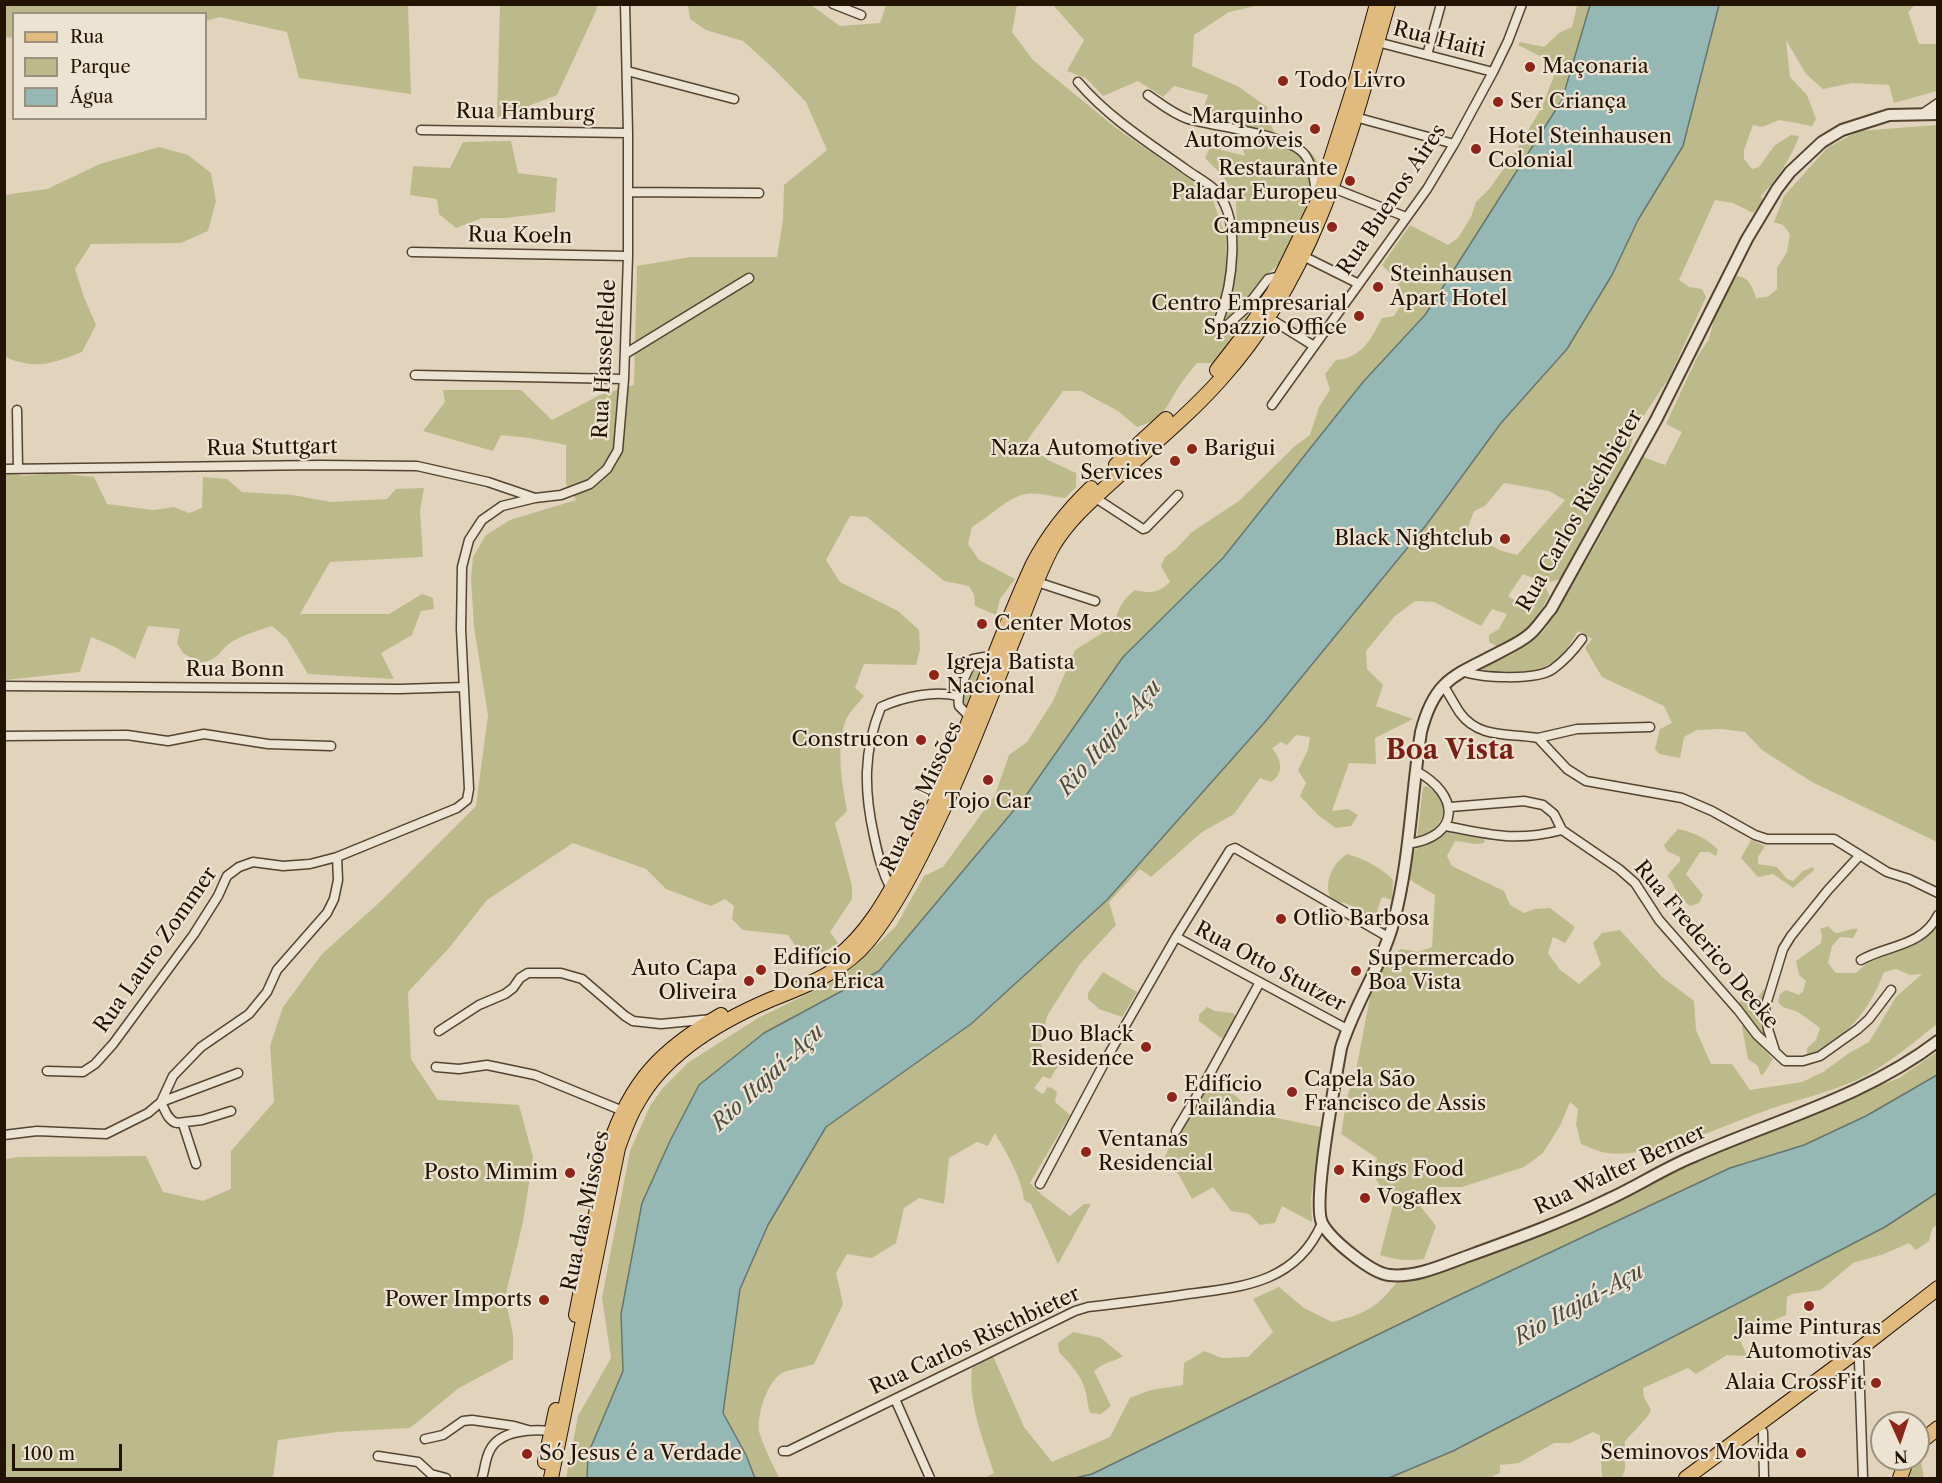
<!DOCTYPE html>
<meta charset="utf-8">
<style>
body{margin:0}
#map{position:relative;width:1942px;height:1483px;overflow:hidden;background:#e2d4bc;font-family:"Libre Caslon Text",serif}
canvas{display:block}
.frame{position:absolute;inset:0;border:6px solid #231302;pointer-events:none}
.legend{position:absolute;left:12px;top:12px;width:195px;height:108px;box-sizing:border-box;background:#ece3d3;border:2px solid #9c907f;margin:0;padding:8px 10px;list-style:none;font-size:18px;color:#231302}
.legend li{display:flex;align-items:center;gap:12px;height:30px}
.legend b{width:30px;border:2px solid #9c907f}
.north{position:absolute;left:1870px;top:1411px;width:60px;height:60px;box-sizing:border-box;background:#ece3d3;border:2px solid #9c907f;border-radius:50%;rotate:177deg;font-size:16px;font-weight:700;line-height:24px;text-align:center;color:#231302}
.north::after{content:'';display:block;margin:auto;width:21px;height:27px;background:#8f2418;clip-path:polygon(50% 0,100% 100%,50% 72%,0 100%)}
.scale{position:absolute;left:12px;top:1444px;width:110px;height:27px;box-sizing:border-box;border:3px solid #231302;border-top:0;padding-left:8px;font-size:18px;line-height:21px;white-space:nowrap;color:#231302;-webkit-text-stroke:4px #ece3d3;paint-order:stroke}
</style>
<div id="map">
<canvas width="1942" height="1483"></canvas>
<div class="frame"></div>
<ul class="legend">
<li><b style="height:8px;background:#e1ba7e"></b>Rua</li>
<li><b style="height:16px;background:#bcba8b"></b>Parque</li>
<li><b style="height:16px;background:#95b8b5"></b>Água</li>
</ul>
<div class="north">N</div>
<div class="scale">100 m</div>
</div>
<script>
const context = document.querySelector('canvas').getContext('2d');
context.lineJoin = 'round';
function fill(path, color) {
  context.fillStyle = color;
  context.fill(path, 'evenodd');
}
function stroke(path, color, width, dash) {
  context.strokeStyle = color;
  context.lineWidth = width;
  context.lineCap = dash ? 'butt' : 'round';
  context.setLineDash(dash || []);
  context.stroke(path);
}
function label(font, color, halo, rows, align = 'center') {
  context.font = font + ' "Libre Caslon Text",serif';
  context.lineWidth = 4.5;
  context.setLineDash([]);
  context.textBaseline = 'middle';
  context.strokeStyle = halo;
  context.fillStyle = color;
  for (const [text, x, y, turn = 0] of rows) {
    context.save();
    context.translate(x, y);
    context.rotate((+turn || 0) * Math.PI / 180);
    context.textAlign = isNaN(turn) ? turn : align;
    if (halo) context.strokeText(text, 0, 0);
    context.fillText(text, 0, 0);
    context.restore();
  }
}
fill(new Path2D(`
 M4,5H408L411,94L299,78L287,32L219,17L206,21V14H14L13,38L5,37Z
 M500,5H597L596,11L557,95L497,118Z
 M688,5H811L840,26L880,23L886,5H1017L1012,32L1033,60L1116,128L1211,194L1226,238V278L1219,304L1215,327L1218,330H1229L1249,314L1269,284L1274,281L1262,305L1215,363H1197C1192,369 1187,375 1182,382C1166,405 1167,418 1137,427L1118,411L1081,391H1063L1026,442L1048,460L1076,473V487L1065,498C1054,497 1038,492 1026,494C1008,497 989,517 972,527L968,544L979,560L1015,579L1000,599L996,615L975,606L974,595L969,586L944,581L867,517L850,516L826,560L840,582L898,611L919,630L920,649L916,665L864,664L855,688L864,696C858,704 848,713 845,722C836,751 842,782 847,811L835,823L852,886V899L830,932L838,943L807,963L788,935L743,930L732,919L734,906L725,899L711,906L666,889L646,869L573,843L487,900L449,948L408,992L411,1059L438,1100L519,1105L533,1157L523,1222L505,1298L513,1334V1359L459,1388L410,1428L337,1432L278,1440L273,1478H5V1159L19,1157L146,1156L163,1192L203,1201L231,1189V1151L274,1102L270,1046L283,1007L322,954L382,900L476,806L488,715L474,627L471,578L473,557L486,535L510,520L576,500L566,484V445L529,438L501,435L493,451L423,431L445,402L443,390H521L552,420L600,395L634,385L637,266L691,257H777L783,220L784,185L827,150L806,102L774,69L743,41L706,30L690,19Z
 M1053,5H1260L1229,12L1194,35L1192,66L1239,87L1267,107L1274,134C1293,142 1315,147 1320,169L1296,237L1284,260L1270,272L1232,318H1227L1225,316L1235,272L1237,233L1236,200L1223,176L1205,158L1210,147L1245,156L1235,122L1213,120L1204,107L1208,95L1174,86L1163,97L1138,81L1103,96L1086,78L1067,71L1084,40Z
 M1572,5H1590L1562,100L1425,315L1363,382L1223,558L1123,657L1025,797L879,971L764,1033L699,1085L670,1141L642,1203L621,1314L623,1371L588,1454L587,1478H566L578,1416L611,1358L602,1298L630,1151L650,1106L662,1089L689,1062L758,1018L828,984L856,965L896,926L924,876L943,867L995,795L1009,755L1027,742L1053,701L1075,650L1115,625C1117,610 1122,600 1135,590C1151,594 1158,593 1170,582L1161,566L1165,557L1176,549L1192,532L1239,501L1295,446L1310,435L1319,407L1330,390L1325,374L1336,360C1362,358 1371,339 1382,318L1394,316L1403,301L1396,279L1382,265L1410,225L1448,245L1458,238L1471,217L1476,202L1490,188L1514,154L1542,107L1558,65L1518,45L1520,42L1544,47L1559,33L1572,27L1577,6Z
 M1719,5H1915L1908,12L1919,44H1937V91L1894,103L1889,85L1852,83L1823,89L1806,74L1786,40L1790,77L1807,95L1816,119L1812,126L1779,120L1762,127L1753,125L1744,150V159L1752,169L1759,167L1775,145L1791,135L1799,136C1792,157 1777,179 1761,196L1763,201L1753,213L1733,203L1715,200L1679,280L1689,287L1702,289L1706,297L1669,378L1636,427L1627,458L1611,491L1593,518L1561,579L1546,583L1523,574L1508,596L1527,609L1538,588L1546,587L1549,596C1537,618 1524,640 1498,647L1489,642V635L1499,629L1507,614L1492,609L1481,626L1434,602L1415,601L1394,617L1366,651L1367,669L1383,685L1376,706L1413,719L1375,738L1376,764L1349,763L1332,811L1348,809L1358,815L1351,826L1336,828L1318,815L1300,796L1306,783L1298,770L1308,750L1310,737L1296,735L1287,745L1281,742L1272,748C1281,759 1285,773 1271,782L1260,778L1234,814L1202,832L1151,877L1140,869L1109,902L1116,925L1080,964L1047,1016L1041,1045L1049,1057L1060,1063L1050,1079L1043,1076L1034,1088L1042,1094L1045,1092L1047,1087L1052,1088L1057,1092L1055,1102L1070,1115L1030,1183L1042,1195L1070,1216L1084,1204H1091L1058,1264L1031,1204L1024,1200C1021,1176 1007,1154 995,1133L988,1146L977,1142L949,1158L944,1204L919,1198L904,1208L896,1243L872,1258L847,1254L836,1273L843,1304L814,1364C806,1367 787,1370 782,1373C767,1382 757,1414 759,1431C761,1440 775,1471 780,1478H755L746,1455L723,1414L740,1289L768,1225L826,1126L971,1024L1107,900L1264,723L1427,524L1501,423L1567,349L1612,275L1638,220L1683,146ZM1504,483L1549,491L1565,500L1517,555L1499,550L1467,530L1474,511L1485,506Z
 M1937,125V842L1812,782L1762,750L1745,732L1722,729L1697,730L1684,737L1680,758L1659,754L1655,749L1660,729L1672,723L1664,706L1602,677L1585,648L1592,639L1578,631C1572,640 1567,650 1559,658C1540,676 1502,672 1478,671C1503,658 1528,650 1547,627L1596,544L1643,457L1665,465L1682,432L1666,424L1697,357L1709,339L1715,315L1736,276C1748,275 1753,288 1756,298L1767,297L1777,289V268L1787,252L1790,234L1783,225L1774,222L1784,196L1827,148L1859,131Z
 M511,141L518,173L557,178L555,212L506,218H482L456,228L439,214L437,199L410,195L413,166L450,168L463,142Z
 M159,147L188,155L211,173L216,201L208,231L181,243L91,244L75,269L84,297L96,325L82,352C51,364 36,370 5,357V195L47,189L100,164Z
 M4,471L23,476L55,473L94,477L107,504L153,510L174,507L189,513L202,508L203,477L227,479L242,492L293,495L331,502L387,499L396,489L424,488L420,511L423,557L330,562L300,614H389L422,594L433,598L434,609L421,611L412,635L381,653L394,679L308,674L287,639L272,626C260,630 246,634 235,640C219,648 222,660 199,663L183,653L177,643L180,629L148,626L135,659L115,647L91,637L80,672L5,680Z
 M981,663L986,665L968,707L963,701L962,695L976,664Z
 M1427,786C1455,804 1445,825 1420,838L1417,837L1423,787Z
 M1678,829C1693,832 1708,839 1718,850L1716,856L1709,852H1700L1686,874L1703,895L1699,903L1690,906L1678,895L1671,880L1667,876L1680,861V857L1667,851L1664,845Z
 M1445,832C1459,832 1471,836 1484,839L1485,842C1477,847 1465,841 1455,841L1447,856L1452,866L1504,891L1510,905L1524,913L1535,909L1550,908L1575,927L1565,943L1553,937L1548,953L1560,970L1579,984L1601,965L1593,943L1602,933L1620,930L1662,977L1694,1001L1696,1030L1711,1064H1732L1750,1090L1802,1082L1823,1072L1849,1053L1869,1042L1896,997L1922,974L1910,975L1896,969L1884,972C1873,1001 1858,1024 1832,1042C1823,1048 1817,1054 1807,1054V1048L1816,1040L1820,1028L1798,1012L1783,1007L1778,1002L1780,994L1786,990L1799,995L1803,991L1806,981L1799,975L1796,961L1821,943L1822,935L1820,929L1828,926L1835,933C1844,933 1849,928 1858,929L1853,938L1840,937L1832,946L1828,963L1836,973H1856L1876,955L1901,949L1931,933L1937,925V1024C1914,1042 1890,1063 1863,1077C1835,1091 1803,1098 1773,1108C1725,1124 1658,1159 1607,1153C1599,1152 1589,1147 1581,1144L1576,1124L1578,1109L1570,1102L1560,1126L1543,1153L1524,1167L1462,1187H1429L1417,1202L1436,1226L1424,1259C1408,1261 1395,1260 1380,1255L1393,1205L1373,1175L1377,1158L1341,1134L1347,1098L1357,1065L1370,997L1388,958L1401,949L1418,952L1432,947L1435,895L1410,880L1409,871L1413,851Z
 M1751,840L1765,846L1758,857V864L1777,867L1787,879L1793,881L1803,871L1813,867L1814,870L1793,888L1773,874L1758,877L1741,858Z
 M1347,854C1364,859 1381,867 1393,880L1392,900L1382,897L1377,910L1386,920L1384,927L1362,915L1354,907L1345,903L1338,902L1330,897C1324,881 1333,863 1347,854Z
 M1103,972L1137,992L1122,1017L1099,1009L1088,999V993Z
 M1766,989C1759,1007 1759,1020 1769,1037L1768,1039C1756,1031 1744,1016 1739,1002L1745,997L1756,1000L1763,990Z
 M1207,1007L1215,1011L1233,1013L1237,1019L1226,1037L1221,1038L1199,1021V1015Z
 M1744,1023C1755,1035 1762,1049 1773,1059L1763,1075L1760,1074L1758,1066L1748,1059L1742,1027Z
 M1937,1052V1075L1866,1116L1805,1145L1730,1168L1453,1298L1091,1474L1075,1478H984L994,1473C983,1439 968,1404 972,1368L993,1356L1024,1427L1052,1462L1110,1437L1130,1398L1151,1390L1183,1385L1184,1363L1204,1351L1222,1358L1248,1357L1273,1332L1253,1299L1279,1287L1304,1308L1332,1322C1351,1317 1368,1313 1383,1298C1390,1292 1394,1283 1403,1278C1407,1276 1433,1274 1440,1272L1611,1204L1694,1160L1899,1078Z
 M1216,1088L1235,1095L1252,1113L1321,1127L1311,1198L1312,1222L1282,1206L1275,1223L1260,1225L1249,1214L1231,1211L1213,1187L1192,1199L1179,1175L1163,1162L1170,1145L1204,1091Z
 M1937,1193V1224L1932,1229L1929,1241L1916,1250L1909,1243L1884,1254L1853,1263L1821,1290L1792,1294L1787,1297L1786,1315L1738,1335L1747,1356L1727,1355L1696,1374L1688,1368L1643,1388L1644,1397L1651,1410L1648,1416L1625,1441V1469L1622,1478H1602L1600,1435L1593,1432L1570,1443H1554L1519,1463L1500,1465V1473L1489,1478H1389L1453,1451L1885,1227Z
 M1073,1332L1101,1338L1123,1356C1111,1363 1106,1361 1094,1371L1111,1406L1101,1414L1090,1413C1087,1404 1087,1392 1083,1384C1078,1371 1068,1362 1059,1352L1058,1343Z
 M1918,1458L1921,1461L1924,1478H1906L1914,1460Z`), '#bcba8b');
const water = new Path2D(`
 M1590,5H1719L1683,146L1638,220L1612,275L1567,349L1501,423L1427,524L1264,723L1107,900L971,1024L826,1127L768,1225L740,1289L723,1413L746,1455L755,1478H587L588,1454L623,1371L621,1314L642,1203L670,1141L699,1085L764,1033L879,971L1025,797L1123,657L1223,558L1363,382L1425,315L1562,100Z
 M1937,1075V1193L1885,1227L1453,1451L1389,1478H1075L1092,1474L1453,1298L1730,1168L1804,1145L1866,1116Z`);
fill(water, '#95b8b5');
stroke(water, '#67766d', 1.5);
const minor = new Path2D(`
 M833,4L861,15
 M1377,42L1493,72
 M1427,55L1441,4
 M627,71L734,99
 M1078,82C1108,117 1146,141 1184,168C1193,175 1205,181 1214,189C1243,217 1232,286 1219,320L1220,325L1225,327L1245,309L1268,279L1282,276
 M1148,95C1161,104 1173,114 1188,119C1215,127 1290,134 1305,155C1313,166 1315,182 1316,195
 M1922,114L1938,103
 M1355,117L1454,144
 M421,130L628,133
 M1333,188L1406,217
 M628,192L759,193
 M412,252L628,256
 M1303,256L1357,283
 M1269,318L1314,346
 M625,354L749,278
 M415,375L624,379
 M1272,405L1427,189L1454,144L1493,72L1508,41L1522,4
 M17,410L18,469
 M4,469L320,465L417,466L488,482L535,498
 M1094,497L1143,529L1146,528L1178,495
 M1037,582L1095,601
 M1462,671C1481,678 1536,681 1553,669C1564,661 1574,650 1582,639
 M1443,685C1449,694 1454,704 1460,713C1479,739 1509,733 1538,738L1567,769L1586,781L1682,798L1712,811L1755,835L1767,839H1834L1887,872L1909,879L1938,893
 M4,686L400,689L464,687
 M973,720L959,706C956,691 967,673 973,659L984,657L995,660
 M4,736L127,735L168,741L204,734L268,744L331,746
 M1538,738L1577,729L1650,727
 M1450,807L1524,801L1543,805L1554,814L1562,830L1619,869L1635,883L1659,920L1738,1010L1757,1035L1785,1061H1803L1820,1056L1858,1029L1869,1019L1891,990
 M1446,826C1491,835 1516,842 1562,830
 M1407,844C1462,837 1460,794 1416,771
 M891,889C882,872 878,855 874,836C864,791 863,751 881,707C903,697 934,690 958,696
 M1176,937L1347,1029
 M1861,960C1887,945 1922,947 1938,915
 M439,1031L479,1005L505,994L513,988L520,978L528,973H561L582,979L625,1016L633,1021L661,1024L712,1019
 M1775,1051L1768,1029L1765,1008L1783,949L1791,936L1828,890L1860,855
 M436,1067L459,1069L487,1065L535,1075L623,1111
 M47,1071L83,1072L95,1064L113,1044L194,934L218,896L227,876L239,867L253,862L283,866L310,864L337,857L457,808L467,800L469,789L461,629L462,567L469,540L482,520L502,506L535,498L561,495L590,484L607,469L618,450L624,379L628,256V133L625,4
 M161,1102C165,1110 168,1121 177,1123L202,1120L231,1111
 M161,1102L238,1073
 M183,1124L196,1164
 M1176,1131L1208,1077L1260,982
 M4,1135L37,1131L106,1134L148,1113L161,1102L173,1076L201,1047L249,1014L267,992L277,970L327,913L334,899L338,880L337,857
 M1040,1184L1109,1054L1176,937L1230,850L1235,848L1388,937
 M1859,1361L1863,1478
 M895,1399L930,1478
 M1763,1432L1764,1478
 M425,1439L443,1435L463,1421L472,1420L514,1426L528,1430
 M783,1451H788L1075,1311L1088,1307C1122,1303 1155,1299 1188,1294C1244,1287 1297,1282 1322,1223
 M378,1456L418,1462L431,1474L446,1478
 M482,1478C485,1469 485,1459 490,1450C500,1430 532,1429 551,1431`);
const tertiary = new Path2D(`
 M1938,114L1889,115L1842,130L1822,142L1790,172L1777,189L1747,239L1656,420L1551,609C1544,617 1538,627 1530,634C1522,641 1512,646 1502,651C1457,675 1435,677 1421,732C1411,796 1410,862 1393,924C1381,967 1354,1005 1341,1048C1336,1077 1312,1201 1322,1223C1330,1239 1371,1273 1389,1275C1416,1278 1443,1265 1468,1256C1515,1239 1562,1222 1607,1200C1636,1187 1663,1169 1692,1157C1775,1120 1865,1097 1938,1041`);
const primary = new Path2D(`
 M1217,370L1248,330L1273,293L1317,203L1355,84L1377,4
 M1116,465L1166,419
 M837,957C866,935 885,901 902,870C956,772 986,665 1033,564C1048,535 1067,511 1091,488
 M576,1315L609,1147C631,1081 661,1050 721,1015
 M1918,1444L1938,1428
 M545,1462L556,1410
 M551,1478L618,1148C624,1132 629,1116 638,1102C665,1053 722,1020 772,999C808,985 844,971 869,940C890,914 906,885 921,855C957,785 985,711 1014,638C1027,608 1037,575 1053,546C1069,519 1094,498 1116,478C1151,446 1189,415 1220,380C1317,273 1349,139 1388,4
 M1686,1478L1853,1354L1938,1288
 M1900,1478L1907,1459`);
stroke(minor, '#534330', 11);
stroke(tertiary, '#534330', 14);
stroke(primary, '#231302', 16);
stroke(minor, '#ece3d3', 8);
stroke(tertiary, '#ece3d3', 10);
stroke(primary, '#e1ba7e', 14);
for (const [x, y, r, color] of [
 [1530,67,6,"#8f2418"],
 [1283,81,6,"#8f2418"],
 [1498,102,6,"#8f2418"],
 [1315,129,6,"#8f2418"],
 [1476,149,6,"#8f2418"],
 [1350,181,6,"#8f2418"],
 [1332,227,6,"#8f2418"],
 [1378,287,6,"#8f2418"],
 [1359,316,6,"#8f2418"],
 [1192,449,6,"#8f2418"],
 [1175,461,6,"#8f2418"],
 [1505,539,6,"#8f2418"],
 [982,624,6,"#8f2418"],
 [934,675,6,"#8f2418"],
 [921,740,6,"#8f2418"],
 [988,780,6,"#8f2418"],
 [1281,919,6,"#8f2418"],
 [761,970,6,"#8f2418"],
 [1356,971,6,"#8f2418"],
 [749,981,6,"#8f2418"],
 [1146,1047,6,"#8f2418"],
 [1292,1092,6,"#8f2418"],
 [1172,1097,6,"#8f2418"],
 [1086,1152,6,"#8f2418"],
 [1339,1170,6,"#8f2418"],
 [570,1173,6,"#8f2418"],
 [1365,1198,6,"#8f2418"],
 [544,1300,6,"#8f2418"],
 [1809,1306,6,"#8f2418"],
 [1876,1383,6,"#8f2418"],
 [1801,1453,6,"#8f2418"],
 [527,1454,6,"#8f2418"]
]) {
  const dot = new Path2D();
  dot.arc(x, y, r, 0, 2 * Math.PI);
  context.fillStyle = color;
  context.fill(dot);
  stroke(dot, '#ece3d3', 2);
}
label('21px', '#231302', '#ece3d3', [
 ["Rua Haiti",1439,40,14],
 ["Rua Hamburg",525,113,1],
 ["Rua Buenos Aires",1392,200,-56],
 ["Rua Koeln",520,236,1],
 ["Rua Hasselfelde",605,359,-87],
 ["Rua Stuttgart",272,448,-1],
 ["Rua Carlos Rischbieter",1580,511,-60],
 ["Rua Bonn",235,670],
 ["Rua das Missões",922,797,-65],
 ["Rua Frederico Deeke",1706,945,50],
 ["Rua Lauro Zommer",156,950,-55],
 ["Rua Otto Stutzer",1270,967,28],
 ["Rua Walter Berner",1620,1170,-25],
 ["Rua das Missões",586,1211,-78],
 ["Rua Carlos Rischbieter",975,1341,-25]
]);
label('21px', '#231302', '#ece3d3', [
 ["Maçonaria",1542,67],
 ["Todo Livro",1295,81],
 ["Ser Criança",1510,102],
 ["Marquinho",1303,117,"right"],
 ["Automóveis",1303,141,"right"],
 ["Hotel Steinhausen",1488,137],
 ["Colonial",1488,161],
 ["Restaurante",1338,169,"right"],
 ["Paladar Europeu",1338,193,"right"],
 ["Campneus",1320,227,"right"],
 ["Steinhausen",1390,275],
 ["Apart Hotel",1390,299],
 ["Centro Empresarial",1347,304,"right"],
 ["Spazzio Office",1347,328,"right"],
 ["Naza Automotive",1163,449,"right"],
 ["Services",1163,473,"right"],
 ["Barigui",1204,449],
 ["Black Nightclub",1493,539,"right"],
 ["Center Motos",994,624],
 ["Igreja Batista",946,663],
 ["Nacional",946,687],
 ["Construcon",909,740,"right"],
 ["Tojo Car",988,802,"center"],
 ["Otlio Barbosa",1293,919],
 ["Edifício",773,958],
 ["Dona Erica",773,982],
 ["Supermercado",1368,959],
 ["Boa Vista",1368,983],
 ["Auto Capa",737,969,"right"],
 ["Oliveira",737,993,"right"],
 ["Duo Black",1134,1035,"right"],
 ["Residence",1134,1059,"right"],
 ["Capela São",1304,1080],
 ["Francisco de Assis",1304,1104],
 ["Edifício",1184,1085],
 ["Tailândia",1184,1109],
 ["Ventanas",1098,1140],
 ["Residencial",1098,1164],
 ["Kings Food",1351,1170],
 ["Posto Mimim",558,1173,"right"],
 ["Vogaflex",1377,1198],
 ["Power Imports",532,1300,"right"],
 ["Jaime Pinturas",1809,1328,"center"],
 ["Automotivas",1809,1352,"center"],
 ["Alaia CrossFit",1864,1383,"right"],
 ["Seminovos Movida",1789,1453,"right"],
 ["Só Jesus é a Verdade",539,1454]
], 'left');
label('italic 22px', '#4b4d41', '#ece3d3', [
 ["Rio Itajaí-Açu",1110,738,-49],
 ["Rio Itajaí-Açu",768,1078,-43],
 ["Rio Itajaí-Açu",1579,1305,-29]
]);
label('bold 27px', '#7a1f14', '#ece3d3', [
 ["Boa Vista",1450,751]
]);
</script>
